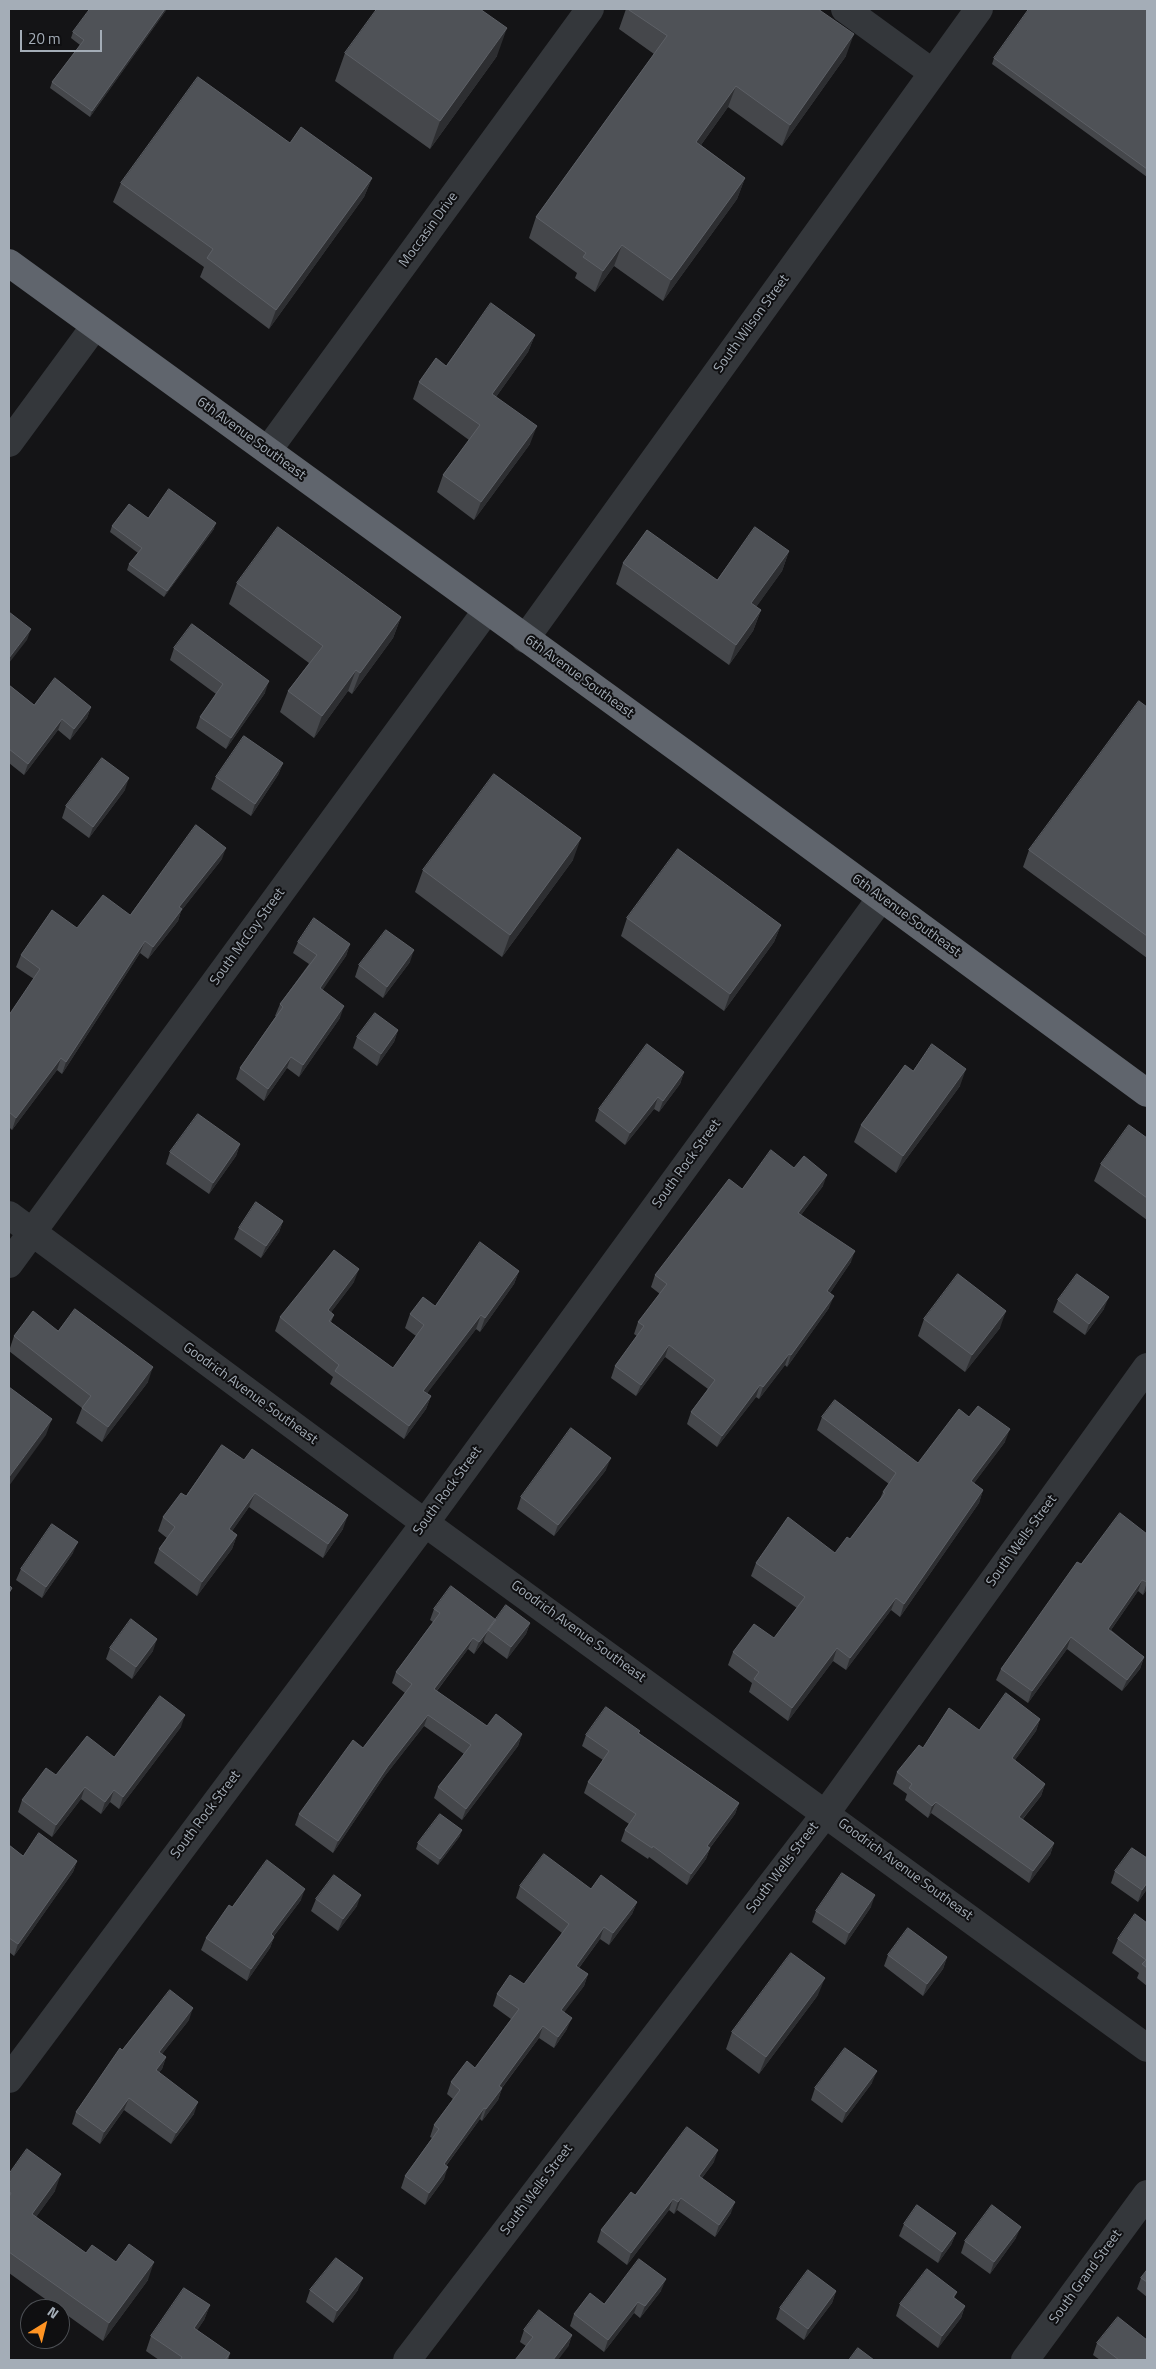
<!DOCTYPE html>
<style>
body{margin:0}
#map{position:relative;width:1156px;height:2369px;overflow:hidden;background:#141416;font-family:"Titillium Web",sans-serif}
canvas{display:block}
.frame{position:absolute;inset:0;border:10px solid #a4adb7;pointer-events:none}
.north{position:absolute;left:20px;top:2299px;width:50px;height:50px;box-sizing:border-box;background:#0f0f11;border:1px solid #4b4e53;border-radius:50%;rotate:36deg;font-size:14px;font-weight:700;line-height:20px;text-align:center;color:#a4adb7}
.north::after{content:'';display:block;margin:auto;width:18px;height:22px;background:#ff9423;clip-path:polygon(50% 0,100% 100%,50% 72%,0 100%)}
.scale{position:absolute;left:20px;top:30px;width:82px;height:22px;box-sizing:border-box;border:2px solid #a4adb7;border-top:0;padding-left:6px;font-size:15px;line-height:18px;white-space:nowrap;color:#a4adb7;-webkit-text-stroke:4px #0f0f11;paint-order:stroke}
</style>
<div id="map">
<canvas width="1156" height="2369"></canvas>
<div class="frame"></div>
<div class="north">N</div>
<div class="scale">20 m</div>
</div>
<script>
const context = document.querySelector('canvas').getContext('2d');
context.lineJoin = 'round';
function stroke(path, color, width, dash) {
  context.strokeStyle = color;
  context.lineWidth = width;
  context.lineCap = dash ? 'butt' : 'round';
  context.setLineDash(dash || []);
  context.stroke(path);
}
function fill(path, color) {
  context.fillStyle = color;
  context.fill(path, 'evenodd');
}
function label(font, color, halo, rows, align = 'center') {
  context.font = font + ' "Titillium Web",sans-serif';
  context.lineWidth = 4;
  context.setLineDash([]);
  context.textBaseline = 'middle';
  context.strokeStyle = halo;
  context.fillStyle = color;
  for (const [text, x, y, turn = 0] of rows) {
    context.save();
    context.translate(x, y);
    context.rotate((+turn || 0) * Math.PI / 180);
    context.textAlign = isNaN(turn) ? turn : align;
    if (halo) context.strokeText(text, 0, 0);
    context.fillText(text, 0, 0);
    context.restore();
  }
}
stroke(new Path2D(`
 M845,9L933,73
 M9,443L95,326
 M268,450L590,9
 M525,639L979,9
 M9,1215L425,1523L1147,2048
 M9,1264L487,610
 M9,2079L425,1523L881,898
 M407,2360L826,1813L1147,1367
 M1025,2360L1147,2194`), '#34373b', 28);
stroke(new Path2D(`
 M9,263L687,755L1147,1093`), '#60656d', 28);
fill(new Path2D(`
 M90,9H167L90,117L50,88L52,82L80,45L71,38L73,32Z
 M626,9H818L846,56L782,146L728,107L701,145L745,178L737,199L663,301L614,266L595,292L575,278L577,273L529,238L536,217L654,54L619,29Z
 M1147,9V177L992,64L994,58Z
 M345,53L497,56L430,149L335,81Z
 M290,143L372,178L364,197L269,329L200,277L204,267L113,202L121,183Z
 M535,335L528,352L496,397L530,444L474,520L437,492L443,475L469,440L413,399L419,382L446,366Z
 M148,518L214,529L164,597L127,570L129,564L138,553L110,532L112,526Z
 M789,551L782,571L756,607L761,610L753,631L729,665L616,584L623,563L717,580Z
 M237,583L401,617L393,638L352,694L348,691L314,738L280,712L288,691L309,663L229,604Z
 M174,648L265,693L226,749L196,728L200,717L216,694L170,660Z
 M9,685L34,705L91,707L87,718L70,740L58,730L24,775L9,763Z
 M1147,707V958L1023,867L1029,850Z
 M283,763L278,775L251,816L211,789L216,777Z
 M125,790L89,838L62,818L66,806Z
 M222,859L181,911L178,921L148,959L140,953L62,1074L57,1070L12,1130L9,1127V1015L34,979L16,967L21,955L77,928L130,915Z
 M573,860L502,957L415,892L423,870Z
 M627,918L781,925L774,942L724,1011L621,936Z
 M298,942L350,944L346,956L322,990L340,1018L299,1077L287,1068L264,1101L236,1079L240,1068L276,1016H275L280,1004L309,964L293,953Z
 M410,962L383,998L355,977L359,965Z
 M398,1030L394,1042L377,1066L353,1048L357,1037Z
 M913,1071L960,1086L896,1173L854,1142L861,1125Z
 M684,1072L680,1084L659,1112L654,1109L625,1145L595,1121L599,1109Z
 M1147,1138V1220L1094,1181L1101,1164Z
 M240,1144L236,1156L209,1194L166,1164L170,1152Z
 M794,1168L823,1186L801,1215L851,1262L830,1293L829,1308L787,1367L785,1365L759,1399L756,1397L717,1447L687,1424L691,1412L708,1389L665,1357L636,1396L611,1378L615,1366L637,1336L634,1334L638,1322L660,1294L651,1287L655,1275L742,1189Z
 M283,1221L279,1232L261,1258L234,1239L239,1228Z
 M519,1271L514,1284L480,1332L476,1329L427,1393L431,1396L426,1409L404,1439L330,1384L333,1377L275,1331L280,1317L354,1282L331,1312L334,1315L331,1322L393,1368L416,1336L405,1328L410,1314L435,1306Z
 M1058,1300L1104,1309L1085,1335L1053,1312Z
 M924,1319L1000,1328L965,1372L918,1336Z
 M58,1331L148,1382L102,1442L76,1423L82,1408L9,1351L14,1336Z
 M822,1417L918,1463L969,1417L1005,1442L974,1483L983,1490L979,1503L900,1617L891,1610L846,1670L833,1661L788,1721L749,1692L752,1683L728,1665L733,1652L774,1638L797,1608L751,1576L756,1563L835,1553L850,1539L880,1499L883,1492L889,1484L817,1430Z
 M222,1445L343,1529L323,1558L249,1507L232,1531L237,1535L232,1549L197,1596L154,1563L159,1549L167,1538L158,1531L163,1517L186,1496Z
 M606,1470L554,1536L517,1509L521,1497Z
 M1147,1534V1589L1143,1595L1138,1591L1111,1630L1144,1657L1140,1669L1122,1691L1067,1649L1028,1703L996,1680L1001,1669L1081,1564Z
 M73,1553L42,1598L16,1580L21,1569Z
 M434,1609L496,1620L530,1623L526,1634L507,1659L484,1642V1640L474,1654L468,1649L437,1691L487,1726L522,1734L518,1746L462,1820L434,1798L438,1787L464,1754L424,1726L384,1777L333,1853L295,1825L299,1814L363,1748L405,1693L392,1683L396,1672L433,1622L430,1620Z
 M110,1648L153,1651L132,1679L106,1659Z
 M1040,1719L1036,1731L1015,1760L1045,1784L1041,1796L1023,1819L1054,1843L1050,1855L1029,1883L931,1813L928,1818L905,1800L907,1794L893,1784L897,1772L923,1748L979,1730Z
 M181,1727L119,1809L110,1802L101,1814L81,1799L52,1837L18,1812L22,1800L56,1775L114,1757Z
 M640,1731L639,1733L739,1803L735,1814L710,1848L706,1859L687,1885L649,1857L648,1859L621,1841L625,1830L629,1824L584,1793L588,1782L603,1760L582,1746L586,1735Z
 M460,1836L438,1865L416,1849L418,1843Z
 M9,1845L23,1856L77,1861L73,1872L14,1956L9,1952Z
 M1147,1858V1889L1138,1902L1111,1883L1115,1871Z
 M520,1886L591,1889L637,1902L632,1914L609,1945L600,1939L579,1968L588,1974L584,1986L564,2012L567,2029L554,2048L539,2038L502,2088L498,2100L482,2121L480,2119L446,2166L444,2179L425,2205L401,2188L405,2176L432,2138L430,2137L434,2125L453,2099L447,2094L451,2082L475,2068L511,2019L493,2006L497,1994L524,1984L562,1933L516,1898Z
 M316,1899L357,1906L338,1931L311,1911Z
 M301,1900L274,1936V1937L270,1948L247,1981L201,1950L206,1938L232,1907Z
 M871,1907L845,1945L812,1922L816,1911Z
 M1147,1923V1986L1137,1978L1139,1973L1112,1953L1118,1939Z
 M888,1955L947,1957L943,1969L923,1996L884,1966Z
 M818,1995L759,2074L726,2049L732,2032Z
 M189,2020L162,2054L166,2057L162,2069L159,2072L194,2114L171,2144L124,2110L100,2144L72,2124L76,2112L122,2050Z
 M872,2083L842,2123L811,2100L815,2088Z
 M714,2162L702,2178L731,2213L715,2237L677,2210L674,2214L669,2210L627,2265L597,2242L601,2230L635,2195Z
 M9,2174L55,2191L36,2217L86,2253L148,2280L103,2341L60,2310V2309H59L9,2273Z
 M904,2224L956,2233L951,2245L938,2263L899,2236Z
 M1016,2238L990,2274L961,2253L965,2241Z
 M1147,2270V2297L1137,2289L1141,2278Z
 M310,2290H358L333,2323L306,2302Z
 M661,2291L640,2318L634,2313L604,2352L570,2326L574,2314L604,2304Z
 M836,2291L832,2303L804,2340L776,2319L780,2308Z
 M957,2292L954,2298L965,2306L961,2318L938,2348L896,2316L900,2304Z
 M210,2305L204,2320L197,2330L230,2353L228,2360H159L146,2351L151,2336Z
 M524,2330L572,2335L568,2347L526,2346L520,2342Z
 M1097,2343L1147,2360H1100L1093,2355Z`), '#45474b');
fill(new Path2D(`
 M165,9H167L90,117L92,111Z
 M507,28L497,56L430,149L440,121Z
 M854,34L846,56L782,146L790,125Z
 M736,86L728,107L688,163L696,142Z
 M372,178L364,197L269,329L276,310Z
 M745,178L737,199L663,301L671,280Z
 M622,245L614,266L595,292L603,271Z
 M535,335L528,352L486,411L492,394Z
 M537,426L530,444L474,520L481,502Z
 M216,523L214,529L164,597L167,591Z
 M789,551L782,571L744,624L751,603Z
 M761,610L753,631L729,665L736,645Z
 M401,617L393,638L352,694L360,673Z
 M31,629L27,640L9,663V658Z
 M356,670L348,691L314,738L322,716Z
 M269,681L265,693L226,749L231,738Z
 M91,707L87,718L70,740L74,729Z
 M62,719L58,730L24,775L28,764Z
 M283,763L278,775L251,816L255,804Z
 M129,778L125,790L89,838L93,827Z
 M581,838L573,860L502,957L510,935Z
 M226,848L222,859L181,911L178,921L148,959L153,947L179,907Z
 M781,925L774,942L724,1011L730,994Z
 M145,941L140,953L62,1074L66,1062Z
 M350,944L346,956L316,1000L320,988Z
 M414,950L410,962L383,998L387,987Z
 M344,1006L340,1018L299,1077L303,1065Z
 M398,1030L394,1042L377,1066L381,1054Z
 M291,1057L287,1068L264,1101L268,1089Z
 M61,1058L57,1070L12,1130L16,1118Z
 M966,1069L960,1086L896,1173L903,1156Z
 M684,1072L680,1084L659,1112L663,1101Z
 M658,1097L654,1109L625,1145L630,1133Z
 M240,1144L236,1156L209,1194L213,1183Z
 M827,1175L823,1186L794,1224L798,1213Z
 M283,1221L279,1232L261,1258L266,1246Z
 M855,1251L851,1262L823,1303L827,1291Z
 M359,1269L354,1282L323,1323L328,1310Z
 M519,1271L514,1284L480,1332L485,1318Z
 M834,1296L829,1308L787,1367L791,1355Z
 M1109,1297L1104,1309L1085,1335L1089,1324Z
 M1006,1311L1000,1328L965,1372L972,1355Z
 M481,1315L476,1329L419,1404L423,1391Z
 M669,1345L665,1357L636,1396L641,1385Z
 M789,1354L785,1365L759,1399L763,1387Z
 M153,1367L148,1382L102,1442L108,1427Z
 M760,1385L756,1397L717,1447L722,1436Z
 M431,1396L426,1409L404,1439L409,1426Z
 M52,1419L46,1435L9,1486V1477Z
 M1010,1429L1005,1442L966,1494L971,1481Z
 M611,1458L606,1470L554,1536L558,1525Z
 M983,1490L979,1503L900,1617L904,1604Z
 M255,1493L249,1507L224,1543L229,1529Z
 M348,1515L343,1529L323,1558L328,1544Z
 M237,1535L232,1549L197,1596L202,1582Z
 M78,1542L73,1553L42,1598L46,1587Z
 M1142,1580L1138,1591L1104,1640L1108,1629Z
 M1147,1582V1589L1143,1595Z
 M896,1598L891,1610L846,1670L850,1658Z
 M530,1623L526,1634L507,1659L511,1647Z
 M488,1630L484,1640L474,1654L479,1642Z
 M1071,1637L1067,1649L1028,1703L1032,1691Z
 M473,1638L468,1649L429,1701L434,1689Z
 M157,1639L153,1651L132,1679L136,1667Z
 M837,1648L833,1661L788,1721L792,1708Z
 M1144,1657L1140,1669L1122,1691L1127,1680Z
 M185,1715L181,1727L119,1809L123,1797Z
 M428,1715L424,1726L384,1777L333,1853L338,1841L388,1766Z
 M1040,1719L1036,1731L1008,1770L1012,1758Z
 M522,1734L518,1746L462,1820L466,1809Z
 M1045,1784L1041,1796L1015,1828L1019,1817Z
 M85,1787L81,1799L52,1837L56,1825Z
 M114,1790L110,1802L101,1814L105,1802Z
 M936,1802L931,1813L928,1818L932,1806Z
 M739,1803L735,1814L703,1857L707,1846Z
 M462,1830L460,1836L438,1865L440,1859Z
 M1054,1843L1050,1855L1029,1883L1033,1871Z
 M710,1848L706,1859L687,1885L691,1874Z
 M77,1861L73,1872L14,1956L18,1944Z
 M1147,1883V1889L1138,1902L1142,1890Z
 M305,1889L301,1900L266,1946L271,1934Z
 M361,1895L357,1906L338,1931L343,1919Z
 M875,1895L871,1907L845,1945L849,1933Z
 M637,1902L632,1914L609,1945L613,1933Z
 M604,1927L600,1939L572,1977L576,1966Z
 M274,1937L270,1948L247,1981L251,1969Z
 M947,1957L943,1969L923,1996L927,1984Z
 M588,1974L584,1986L557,2022L561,2010Z
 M825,1978L818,1995L759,2074L766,2057Z
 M193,2008L189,2020L155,2063L159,2052Z
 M572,2018L567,2029L554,2048L558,2037Z
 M543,2026L539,2038L497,2094L502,2088L498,2100L482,2121L486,2109L499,2086Z
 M166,2057L162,2069L152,2082L156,2070Z
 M877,2071L872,2083L842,2123L846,2112Z
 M129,2098L124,2110L100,2144L104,2132Z
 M198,2102L194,2114L171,2144L176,2133Z
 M484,2108L480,2119L439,2175L444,2164Z
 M718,2150L714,2162L694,2188L699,2176Z
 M448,2167L444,2179L425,2205L429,2193Z
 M61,2174L55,2191L26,2231L32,2214Z
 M681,2198L677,2210L674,2214L678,2202Z
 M673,2199L669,2210L627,2265L631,2253Z
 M735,2202L731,2213L715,2237L719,2225Z
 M1021,2227L1016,2238L990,2274L994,2262Z
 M956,2233L951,2245L938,2263L942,2252Z
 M154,2262L148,2280L103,2341L109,2323Z
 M363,2278L358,2290L333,2323L337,2311Z
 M666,2279L661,2291L640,2318L645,2306Z
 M836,2291L832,2303L804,2340L808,2329Z
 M638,2302L634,2313L604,2352L608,2340Z
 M210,2305L204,2320L189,2343L194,2328Z
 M965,2306L961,2318L938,2348L942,2336Z
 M572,2335L568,2347L558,2360H553Z`), '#2d2e31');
const building = new Path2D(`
 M90,9H165L92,111L52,82L84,40L73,32Z
 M377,9H480L507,28L440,121L345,53Z
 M628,9H818L854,34L790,125L736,86L696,142L745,178L671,280L622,245L603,271L583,257L586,253L536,217L667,36Z
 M1029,9H1147V169L994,58Z
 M198,77L290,143L301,127L372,178L276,310L207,258L213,249L121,183Z
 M491,303L535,335L492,394L537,426L481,502L443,475L480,425L419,382L436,358L446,366Z
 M169,489L216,523L167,591L129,564L142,548L112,526L129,504L148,518Z
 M278,527L401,617L360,673L356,670L322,716L288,691L323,646L237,583Z
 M755,527L789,551L751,603L761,610L736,645L623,563L647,530L717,580Z
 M9,612L31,629L9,658Z
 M192,624L269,681L231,738L200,717L223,684L174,648Z
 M55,678L91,707L74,729L62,719L28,764L9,749V685L34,705Z
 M1139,701L1147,707V936L1029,850Z
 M244,736L283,763L255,804L216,777Z
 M102,758L129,778L93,827L66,806Z
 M494,774L581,838L510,935L423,870Z
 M196,825L226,848L179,907L182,909L153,947L145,941L66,1062L61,1058L16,1118L9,1112V1015L40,969L21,955L52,910L77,928L103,895L130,915Z
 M678,849L781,925L730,994L627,918Z
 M314,918L350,944L320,988L344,1006L303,1065L291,1057L268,1089L240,1068L283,1007L280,1004L317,955L298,942Z
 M386,930L414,950L387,987L359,965Z
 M375,1013L398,1030L381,1054L357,1037Z
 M647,1044L684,1072L663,1101L658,1097L630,1133L599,1109Z
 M932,1044L966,1069L903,1156L861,1125L905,1065L913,1071Z
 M198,1114L240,1144L213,1183L170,1152Z
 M1129,1125L1147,1138V1198L1101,1164Z
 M771,1150L794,1168L804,1156L827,1175L798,1213L855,1251L827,1291L834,1296L791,1355L789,1354L763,1387L760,1385L722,1436L691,1412L715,1380L669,1345L641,1385L615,1366L644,1326L638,1322L667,1284L655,1275L729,1179L742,1189Z
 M256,1202L283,1221L266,1246L239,1228Z
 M480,1242L519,1271L485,1318L481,1315L423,1391L431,1396L409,1426L335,1371L339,1365L280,1317L334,1250L359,1269L328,1310L334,1315L329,1321L393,1368L424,1325L410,1314L423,1297L435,1306Z
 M958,1274L1006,1311L972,1355L924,1319Z
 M1077,1274L1109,1297L1089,1324L1058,1300Z
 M75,1309L153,1367L108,1427L82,1408L91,1396L14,1336L33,1311L58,1331Z
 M9,1387L52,1419L9,1477Z
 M835,1400L918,1463L959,1409L969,1417L978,1406L1010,1429L971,1481L983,1490L904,1604L896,1598L850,1658L837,1648L792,1708L754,1679L759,1672L733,1652L754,1624L774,1638L805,1597L756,1563L788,1517L835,1553L847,1537L850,1539L885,1493L883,1492L896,1473L822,1417Z
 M571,1428L611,1458L558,1525L521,1497Z
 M222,1445L244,1460L252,1449L348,1515L328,1544L255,1493L229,1529L237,1535L202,1582L159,1549L175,1527L163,1517L181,1493L186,1496Z
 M1120,1513L1147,1534V1582L1142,1580L1108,1629L1144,1657L1127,1680L1071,1637L1032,1691L1001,1669L1077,1562L1081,1564Z
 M52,1524L78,1542L46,1587L21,1569Z
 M9,1585L12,1588L9,1593Z
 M451,1586L496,1620L479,1642L473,1638L434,1689L487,1726L496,1714L522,1734L466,1809L438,1787L471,1745L428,1715L388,1766L338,1841L299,1814L353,1740L363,1748L412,1684L396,1672L440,1613L434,1609Z
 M506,1605L530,1623L511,1647L488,1630Z
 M131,1619L157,1639L136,1667L110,1648Z
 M1006,1693L1040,1719L1012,1758L1045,1784L1019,1817L1054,1843L1033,1871L936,1802L932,1806L909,1788L912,1784L897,1772L919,1745L923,1748L949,1708L979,1730Z
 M160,1696L185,1715L123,1797L114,1790L105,1802L85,1787L56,1825L22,1800L46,1768L56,1775L87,1736L114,1757Z
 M606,1707L640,1731L638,1733L739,1803L707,1846L710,1848L691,1874L653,1846L652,1848L625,1830L636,1814L588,1782L609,1751L586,1735Z
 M440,1814L462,1830L440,1859L418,1843Z
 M39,1833L77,1861L18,1944L9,1938V1845L23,1856Z
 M1132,1848L1147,1858V1883L1142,1890L1115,1871Z
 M544,1854L591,1889L601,1875L637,1902L613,1933L604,1927L576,1966L588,1974L561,2010L572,2018L558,2037L543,2026L499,2086L502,2088L486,2109L484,2108L444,2164L448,2167L429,2193L405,2176L439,2129L434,2125L460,2090L451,2082L467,2061L475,2068L519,2009L497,1994L510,1975L524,1984L569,1924L520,1886Z
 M267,1860L305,1889L271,1934L274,1937L251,1969L206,1938L229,1905L232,1907Z
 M842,1873L875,1895L849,1933L816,1911Z
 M334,1875L361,1895L343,1919L316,1899Z
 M1135,1914L1147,1923V1968L1142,1964L1146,1960L1118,1939Z
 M908,1928L947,1957L927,1984L888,1955Z
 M791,1953L825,1978L766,2057L732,2032Z
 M170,1990L193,2008L159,2052L166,2057L156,2070L198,2102L176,2133L129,2098L104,2132L76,2112L120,2048L122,2050Z
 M845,2048L877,2071L846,2112L815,2088Z
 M687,2127L718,2150L699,2176L735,2202L719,2225L681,2198L678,2202L673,2199L631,2253L601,2230L631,2192L635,2195Z
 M27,2149L61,2174L32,2214L86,2253L92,2245L116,2262L129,2244L154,2262L109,2323L9,2252V2197L11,2193L9,2192V2174Z
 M917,2205L956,2233L942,2252L904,2224Z
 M992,2205L1021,2227L994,2262L965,2241Z
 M336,2258L363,2278L337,2311L310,2290Z
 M639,2259L666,2279L645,2306L638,2302L608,2340L574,2314L590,2293L604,2304Z
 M927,2269L957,2292L953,2297L965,2306L942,2336L900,2304Z
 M808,2270L836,2291L808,2329L780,2308Z
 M1147,2270V2282L1141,2278Z
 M184,2288L210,2305L194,2328L230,2353L225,2360H180L182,2357L151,2336Z
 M539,2310L572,2335L553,2360H515L533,2337L524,2330Z
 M1118,2317L1147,2340V2360H1119L1097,2343Z
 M858,2348L874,2360H849Z`);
fill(building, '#4f5257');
stroke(building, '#5d6066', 1);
label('14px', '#a4adb7', '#0f0f11', [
 ["Moccasin Drive",429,230,-54],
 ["South Wilson Street",752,324,-54],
 ["6th Avenue Southeast",251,439,36],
 ["6th Avenue Southeast",579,677,36],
 ["6th Avenue Southeast",906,916,36],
 ["South McCoy Street",248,937,-54],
 ["South Rock Street",687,1164,-54],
 ["Goodrich Avenue Southeast",250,1394,36],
 ["South Rock Street",448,1491,-54],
 ["South Wells Street",1022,1541,-54],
 ["Goodrich Avenue Southeast",578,1632,36],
 ["South Rock Street",206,1815,-53],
 ["South Wells Street",783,1868,-53],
 ["Goodrich Avenue Southeast",905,1870,36],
 ["South Wells Street",537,2190,-53],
 ["South Grand Street",1086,2277,-54]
]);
</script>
